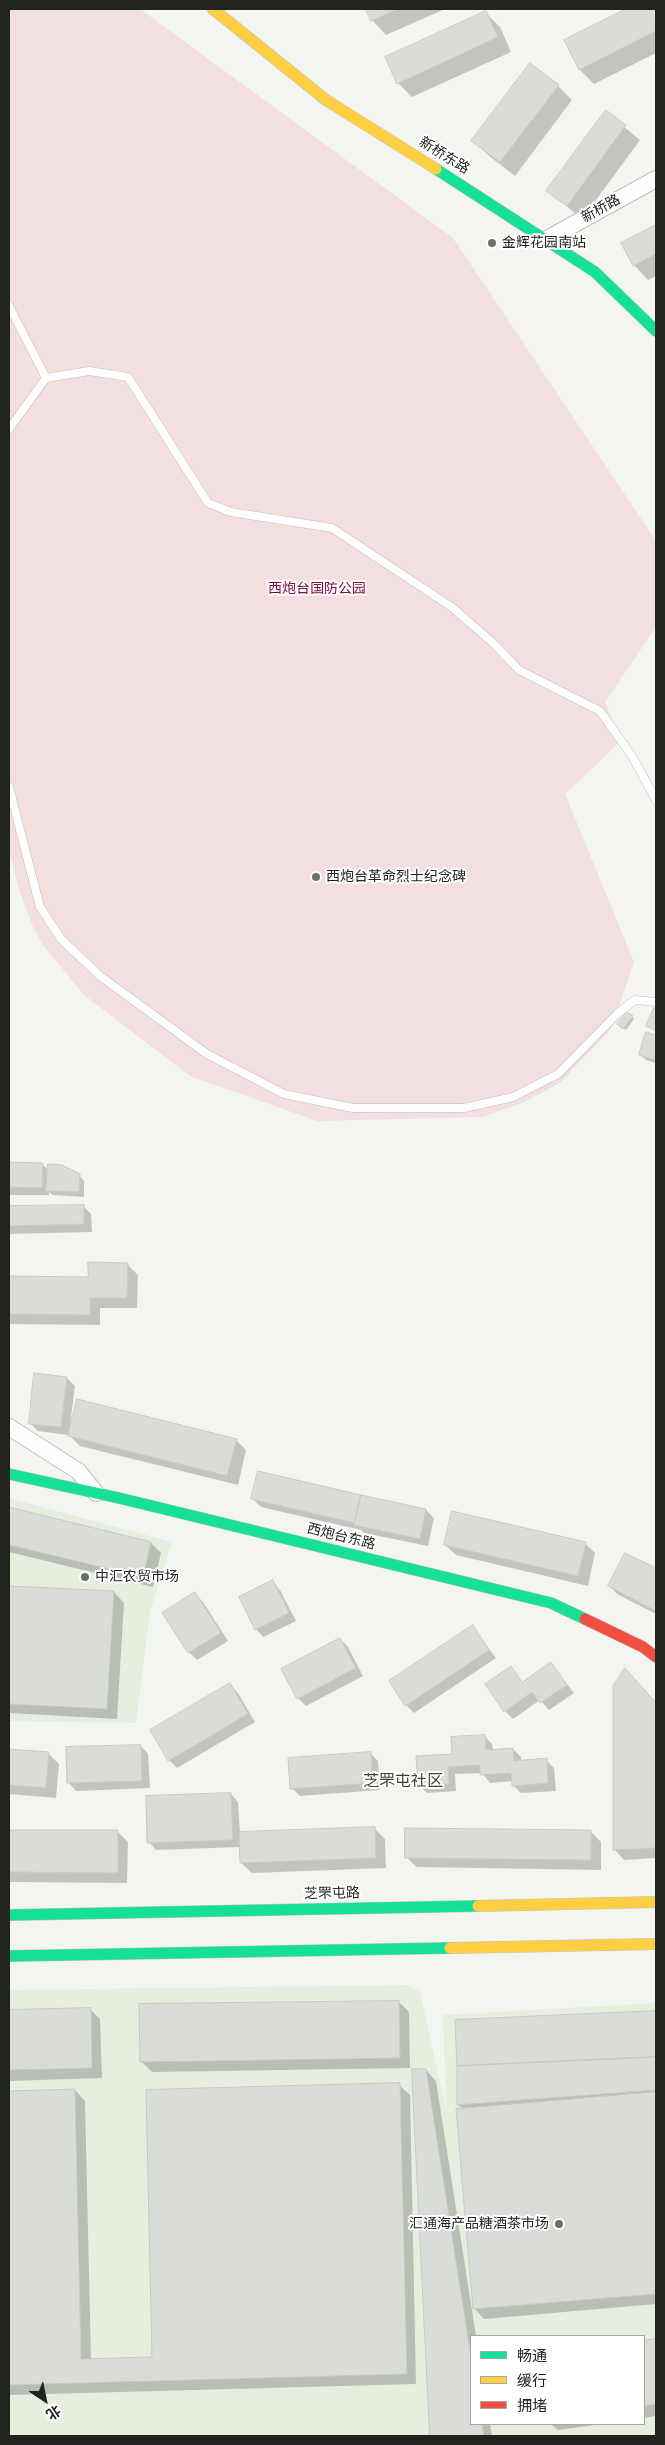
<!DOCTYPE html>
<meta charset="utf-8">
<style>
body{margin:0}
#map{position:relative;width:665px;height:2445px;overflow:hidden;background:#f3f6f0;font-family:"Archivo Narrow","Noto Sans SC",sans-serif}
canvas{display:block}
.frame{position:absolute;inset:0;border:10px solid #20231e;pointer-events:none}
.legend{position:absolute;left:470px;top:2335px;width:175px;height:90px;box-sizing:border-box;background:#fff;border:1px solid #a6a7a5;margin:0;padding:6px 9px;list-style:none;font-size:15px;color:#20231e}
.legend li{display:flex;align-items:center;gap:10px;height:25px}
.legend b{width:25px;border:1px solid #a6a7a5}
.north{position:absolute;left:20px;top:2375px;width:50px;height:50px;-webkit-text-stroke:4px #fff;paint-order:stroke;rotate:146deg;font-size:14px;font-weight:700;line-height:20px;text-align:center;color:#20231e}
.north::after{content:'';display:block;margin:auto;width:18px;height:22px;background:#20231e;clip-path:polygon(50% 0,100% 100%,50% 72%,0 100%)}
</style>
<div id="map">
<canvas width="665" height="2445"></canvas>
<div class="frame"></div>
<ul class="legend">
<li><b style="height:6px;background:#16e098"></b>畅通</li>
<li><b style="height:6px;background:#ffcf43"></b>缓行</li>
<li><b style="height:6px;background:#f24e42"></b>拥堵</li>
</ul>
<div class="north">北</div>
</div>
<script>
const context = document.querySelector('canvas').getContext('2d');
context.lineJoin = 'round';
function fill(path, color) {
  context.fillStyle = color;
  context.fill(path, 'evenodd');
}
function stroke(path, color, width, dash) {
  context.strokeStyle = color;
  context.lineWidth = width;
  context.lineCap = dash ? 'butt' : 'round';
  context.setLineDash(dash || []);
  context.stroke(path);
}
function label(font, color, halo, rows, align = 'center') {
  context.font = font + ' "Archivo Narrow","Noto Sans SC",sans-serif';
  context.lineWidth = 4;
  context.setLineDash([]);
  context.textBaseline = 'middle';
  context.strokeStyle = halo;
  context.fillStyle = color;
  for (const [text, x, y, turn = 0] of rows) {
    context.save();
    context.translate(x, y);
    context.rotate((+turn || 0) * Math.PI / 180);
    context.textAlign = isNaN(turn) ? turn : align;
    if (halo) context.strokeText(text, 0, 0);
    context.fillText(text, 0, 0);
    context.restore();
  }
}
fill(new Path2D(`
 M9,1498L172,1542L150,1611L136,1723L9,1721Z
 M408,1985L420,1992L446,2108L443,2015L656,2003V2436H9V1990ZM471,2336H644V2424H471Z`), '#e6eee0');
fill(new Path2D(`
 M9,9H140L453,238L656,541V627L605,702L621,741L565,794L634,962L611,1029L560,1083L524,1102L483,1117L317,1121L190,1076L84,995L43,945L33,927L18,887L9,850Z`), '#f3dee0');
fill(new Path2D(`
 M367,9H445L386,35L372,20Z
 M629,9H656V53L594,84L580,70L565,41Z
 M485,12L500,27L511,52L412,97L398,83Z
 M558,86L572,100L515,176L488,155L473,141Z
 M606,112L640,140L582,219L548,191Z
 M656,227V276L648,280L634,265L623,244Z
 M654,1009L656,1010V1031L647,1026Z
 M627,1013L634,1019L626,1030L619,1024Z
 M647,1033L656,1036V1063L646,1060L641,1055Z
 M9,1163L42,1164L49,1171L79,1175L84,1181V1197L53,1195L49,1192V1195H9Z
 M83,1206L91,1214L92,1232L9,1234V1208Z
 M127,1264L138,1275L137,1308H100V1325L9,1324V1277L89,1278Z
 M67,1378L75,1386L70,1425L236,1440L246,1450L238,1485L80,1446L69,1435L38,1431L30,1423Z
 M259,1473L426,1510L434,1518L428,1546L364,1533L361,1530L261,1507L253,1499Z
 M9,1509L151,1543L161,1553L153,1587L9,1552Z
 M585,1543L595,1553L588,1586L456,1555L445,1545Z
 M626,1554L656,1570V1614L617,1594L610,1586Z
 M273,1582L280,1590L296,1621L263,1637L256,1629Z
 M9,1587L114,1592L124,1603L117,1719L9,1713Z
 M195,1594L203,1602L228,1641L197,1660L189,1652Z
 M473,1627L496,1658L414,1713L406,1705Z
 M340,1639L348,1647L363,1676L306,1706L298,1698L283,1669Z
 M551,1664L574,1693L549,1710L540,1700L513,1719L505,1711L510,1667L523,1683Z
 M636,1680L656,1703V1858L624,1860L614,1849Z
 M230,1685L238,1693L255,1722L177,1768L169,1760Z
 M484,1736L492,1744L493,1750L513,1749L521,1757V1761L546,1760L554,1768L556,1791L521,1793L513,1785V1781L490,1783L482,1773L455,1774L456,1791L427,1793L419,1785L454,1755Z
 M141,1746L148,1754L150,1788L76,1791L69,1783Z
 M9,1750L48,1753L59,1764L56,1798L9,1794Z
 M370,1753L378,1761L380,1790L300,1796L292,1788Z
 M231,1794L238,1802L240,1833L375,1829L385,1839L386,1868L252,1873L241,1863V1847L156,1850L149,1842Z
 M9,1831L118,1832L128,1842L127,1883L9,1882Z
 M591,1832L601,1842V1870L417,1867L406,1857Z
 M399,2002L409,2012L410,2068L152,2072L141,2061Z
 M90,2009L100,2019L102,2078L9,2081V2012Z
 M656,2012V2304L484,2319L474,2308L463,2109L458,2105L456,2021Z
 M413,2070H426L436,2081L476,2336H471V2424H490L492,2436H432Z
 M399,2085L410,2095L416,2384L9,2395V2092L75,2090L85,2101L91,2360L154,2359Z
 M656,2340V2416L644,2418V2342Z
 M551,2424H602L558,2430Z`), '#0003');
const building = new Path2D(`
 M366,9H398L371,21Z
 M626,9H656V31L579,70L564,40Z
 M486,11L498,37L397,84L385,57Z
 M530,63L559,85L500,162L471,141Z
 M606,110L626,125L567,206L546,191Z
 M656,225V254L633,266L621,243Z
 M654,1008L656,1009L655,1030L646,1026Z
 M627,1012L633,1016L623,1029L617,1024Z
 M646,1032L656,1035V1060L639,1055Z
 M9,1162L43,1163L42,1188L9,1187Z
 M48,1164L62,1165L80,1174L79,1192L46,1191Z
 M84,1205V1224L9,1226V1206Z
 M88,1262L128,1263L127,1298H90V1315L9,1314V1276L88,1277Z
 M34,1373L67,1377L61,1427L29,1424Z
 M77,1399L237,1439L227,1476L68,1436Z
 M258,1471L361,1495L354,1523L251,1499Z
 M361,1495L426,1509L420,1539L354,1525Z
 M9,1507L151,1542L143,1577L9,1545Z
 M452,1511L586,1542L578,1576L444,1545Z
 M625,1553L656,1568V1611L608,1586Z
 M273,1580L289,1613L255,1630L239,1597Z
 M9,1586L114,1591L107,1709L9,1704Z
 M195,1592L221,1633L188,1653L162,1613Z
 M473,1625L489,1650L405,1706L389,1681Z
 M340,1638L356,1668L297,1699L281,1669Z
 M551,1662L567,1685L540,1703L532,1692L504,1712L485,1684L511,1666L522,1682Z
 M625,1668L656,1703V1848L613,1850V1686Z
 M230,1683L248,1714L168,1761L150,1730Z
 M485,1735L486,1750L513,1748L514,1761L547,1758L548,1783L512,1786L511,1773L480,1775V1765L448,1767L449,1784L418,1786L416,1756L452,1754L451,1737Z
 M141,1745L142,1781L67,1783L66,1747Z
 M9,1749L49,1752L46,1788L9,1785Z
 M371,1752L373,1783L290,1789L288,1758Z
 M231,1793L233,1840L147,1843L146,1796Z
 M375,1827L376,1858L240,1863L239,1832Z
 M405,1828L591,1830V1860L405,1858Z
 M9,1830H118V1873L9,1872Z
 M399,2001L400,2058L140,2062L139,2004Z
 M91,2008L92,2068L9,2070V2010Z
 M656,2011V2057L457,2066L455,2020Z
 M656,2057V2090L457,2105V2066Z
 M412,2069H426L471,2357V2424H482L484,2436H430Z
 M400,2083L407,2374L9,2385V2091L75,2089L81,2359L152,2357L146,2090Z
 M656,2092V2294L473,2309L456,2109Z
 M656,2339V2404L644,2406V2341Z`);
fill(building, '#d9dcd7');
stroke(building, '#c8cac5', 1);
const lane = new Path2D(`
 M9,306L46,378L89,371L128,377L208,503L231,512L332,528L453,608L493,643L519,670L600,711L632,756L656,800
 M9,429L46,378
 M9,787L40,907L61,939L100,976L207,1054L284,1094L353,1108H464L513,1097L558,1074L617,1014L635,1000L656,1002`);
const street = new Path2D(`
 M547,239L656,179
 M9,1427L78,1471L96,1493`);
const fast = new Path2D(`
 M436,169L595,272L656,331
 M9,1474L119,1498L551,1603L585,1619
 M9,1915L478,1906
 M9,1956L450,1948`);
const slow = new Path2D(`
 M213,9L326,100L436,169
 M478,1906L656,1902
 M450,1948L656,1944`);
const jam = new Path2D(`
 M585,1619L643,1647L656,1657`);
stroke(lane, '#bfc1bc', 9);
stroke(street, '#bfc1bc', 18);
stroke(fast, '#bfc1bc', 12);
stroke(slow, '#bfc1bc', 12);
stroke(jam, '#bfc1bc', 12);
stroke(lane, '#fdfefd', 8);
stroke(street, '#fdfefd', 16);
stroke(fast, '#16e098', 11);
stroke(slow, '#ffcf43', 11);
stroke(jam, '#f24e42', 11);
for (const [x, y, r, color] of [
 [492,243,5,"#6a6d68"],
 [316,877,5,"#6a6d68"],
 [85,1577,5,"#6a6d68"],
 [559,2224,5,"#6a6d68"]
]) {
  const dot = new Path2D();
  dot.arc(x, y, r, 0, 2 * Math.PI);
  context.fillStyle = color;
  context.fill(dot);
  stroke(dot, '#fff', 2);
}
label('14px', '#20231e', '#fff', [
 ["新桥东路",444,156,32],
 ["新桥路",601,209,-29],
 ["西炮台东路",341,1537,14],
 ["芝罘屯路",332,1894,-1]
]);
label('14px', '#20231e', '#fff', [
 ["金辉花园南站",502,243],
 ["西炮台革命烈士纪念碑",326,877],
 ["中汇农贸市场",95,1577],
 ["汇通海产品糖酒茶市场",549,2224,"right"]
], 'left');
label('14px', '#821040', '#fff', [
 ["西炮台国防公园",317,589]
]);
label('16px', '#3c4238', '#fff', [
 ["芝罘屯社区",403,1782]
]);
</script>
